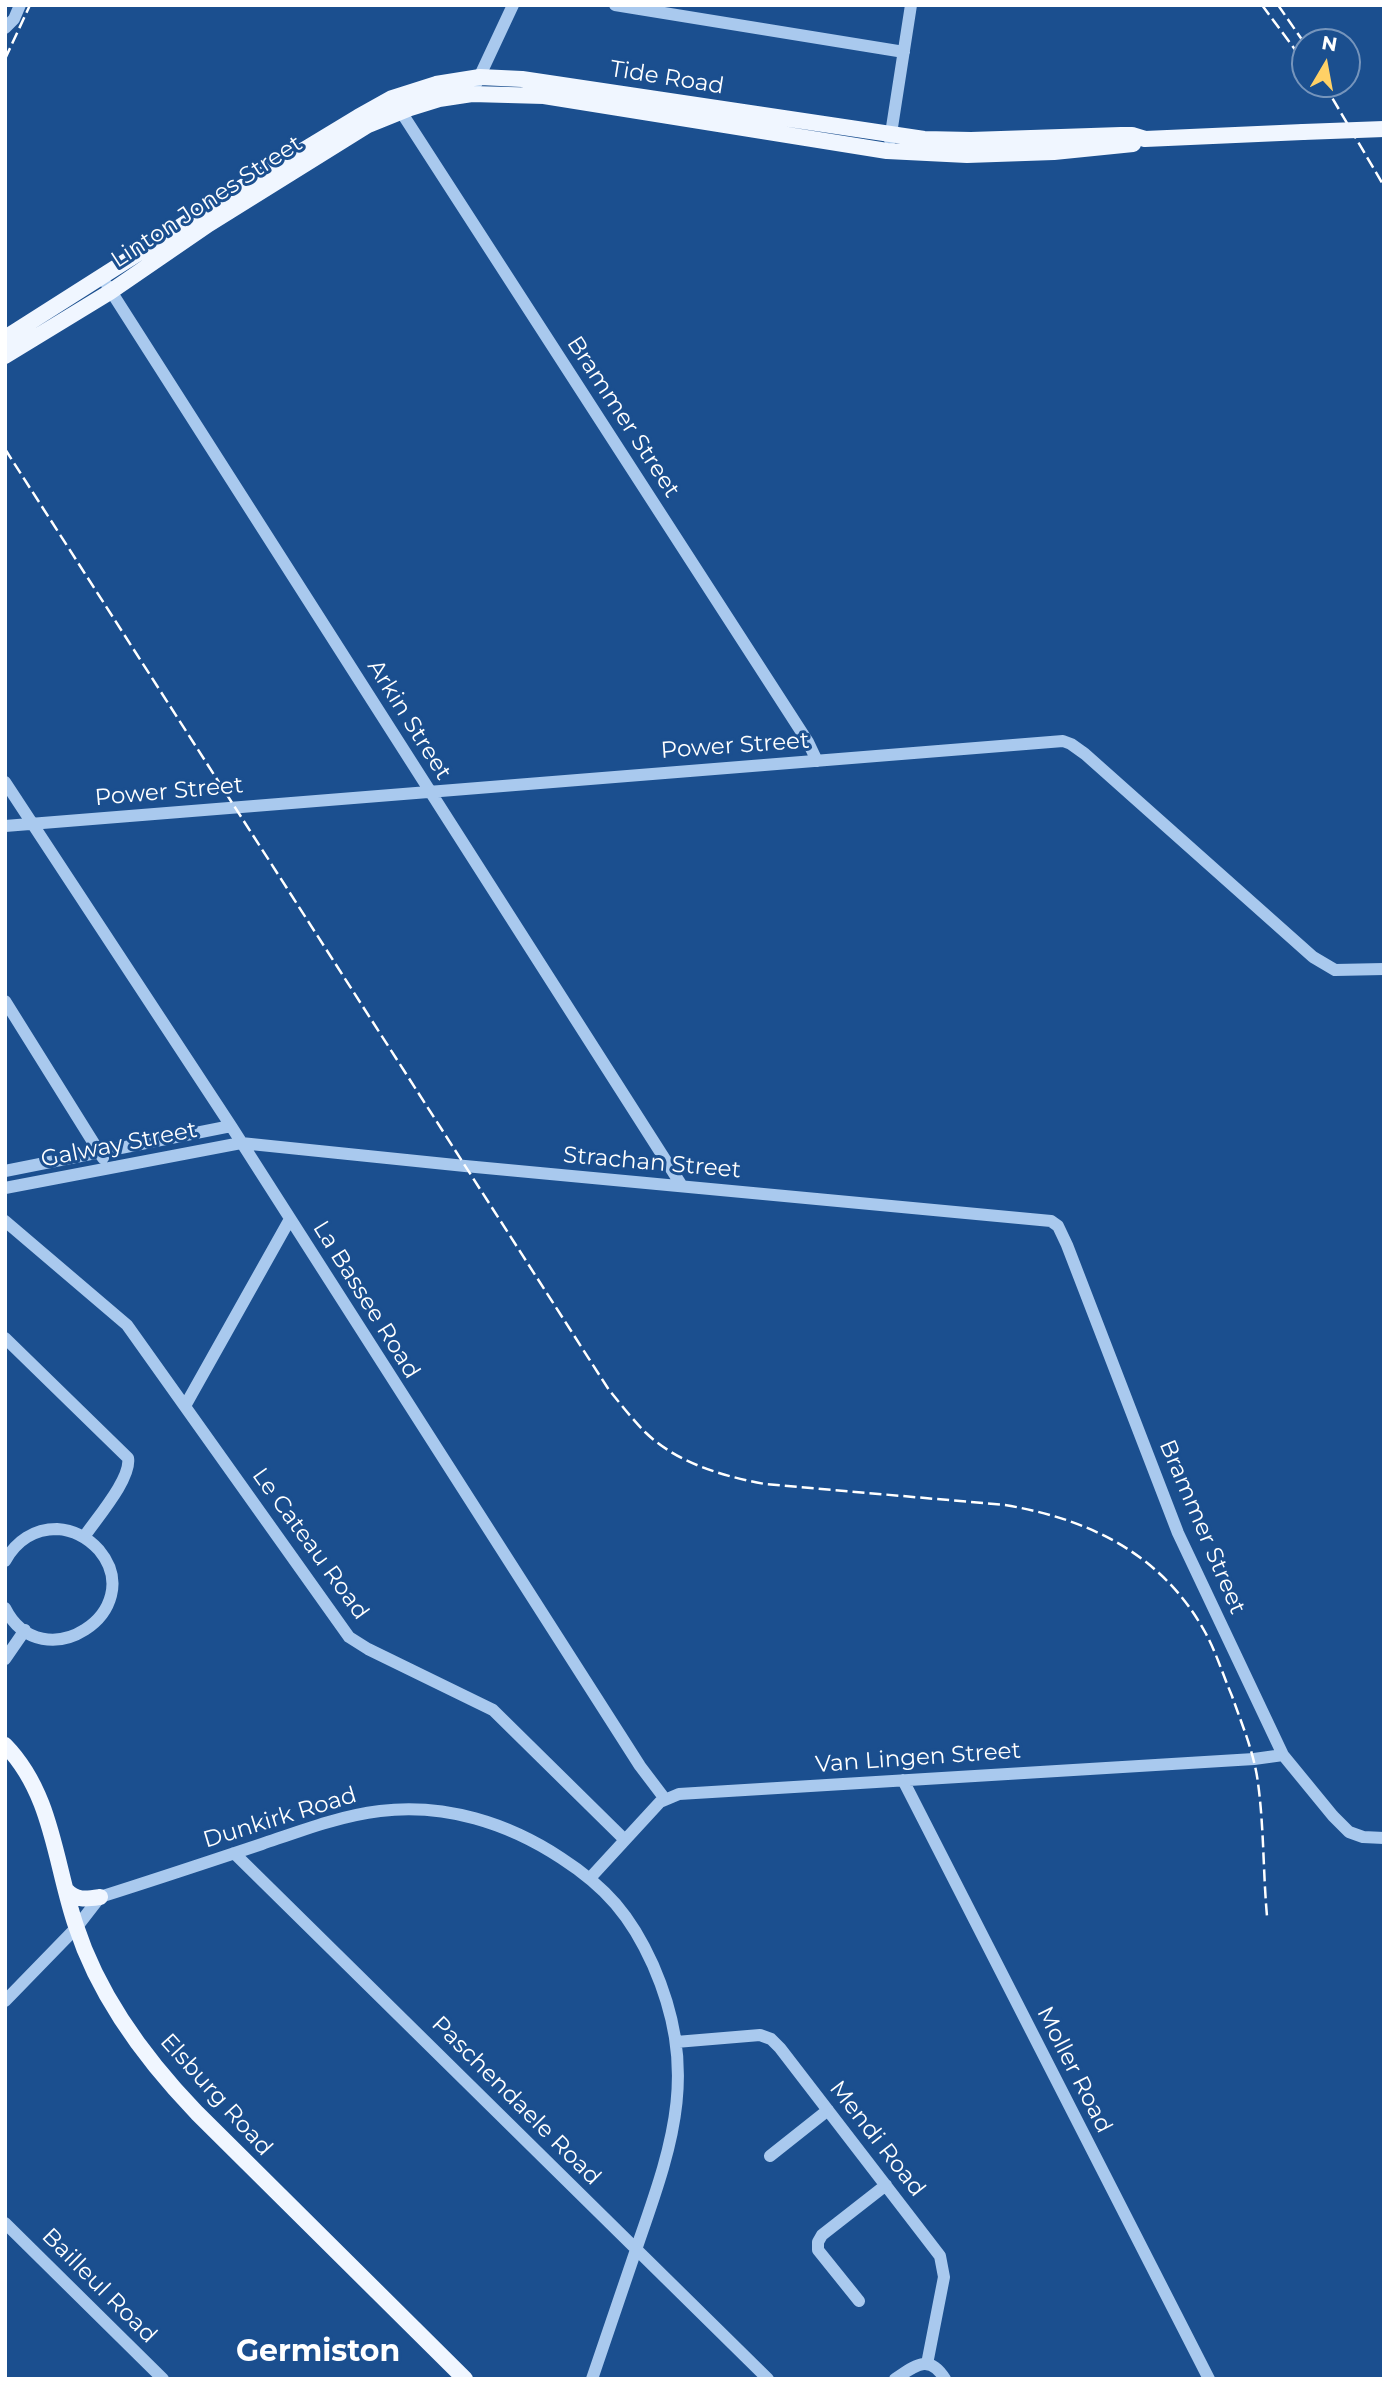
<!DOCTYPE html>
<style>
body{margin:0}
#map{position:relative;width:1389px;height:2384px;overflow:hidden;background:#1b4f8f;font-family:Montserrat,sans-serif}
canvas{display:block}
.frame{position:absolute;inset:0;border:7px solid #fff;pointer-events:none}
.north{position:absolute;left:1291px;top:28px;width:70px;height:70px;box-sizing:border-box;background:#1b4f8f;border:2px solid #7695bc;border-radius:50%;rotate:10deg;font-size:19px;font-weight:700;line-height:28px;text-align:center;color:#fff}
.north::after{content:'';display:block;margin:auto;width:24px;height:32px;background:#ffd166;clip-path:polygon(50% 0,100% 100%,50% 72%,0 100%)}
</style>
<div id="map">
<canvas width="1389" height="2384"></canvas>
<div class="frame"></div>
<div class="north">N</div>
</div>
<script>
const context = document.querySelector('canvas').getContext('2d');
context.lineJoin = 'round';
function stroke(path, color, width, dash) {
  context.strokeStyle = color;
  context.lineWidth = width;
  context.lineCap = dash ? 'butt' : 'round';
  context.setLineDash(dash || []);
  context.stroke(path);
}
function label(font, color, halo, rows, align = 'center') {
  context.font = font + ' Montserrat,sans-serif';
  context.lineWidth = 6;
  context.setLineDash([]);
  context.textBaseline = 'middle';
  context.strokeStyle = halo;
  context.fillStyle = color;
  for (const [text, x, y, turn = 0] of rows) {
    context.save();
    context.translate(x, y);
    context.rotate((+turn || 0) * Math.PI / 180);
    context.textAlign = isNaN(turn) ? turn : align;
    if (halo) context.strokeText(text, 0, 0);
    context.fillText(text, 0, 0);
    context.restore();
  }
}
stroke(new Path2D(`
 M615,5L904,52
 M5,28L14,19L20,5
 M476,84L513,5
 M396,104L808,742L817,761
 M890,140L911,5
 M107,285L682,1186
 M5,782L231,1126L640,1766L665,1799
 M5,826L1063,741L1071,744L1085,754L1313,957L1335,970L1384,969
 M5,1001L103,1158
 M5,1171L231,1126
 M5,1188L241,1143L465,1166L1051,1221L1058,1226L1067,1245L1178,1533L1283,1755L1333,1816L1349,1832L1363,1837L1384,1838
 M5,1221L127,1325L349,1637L368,1649L493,1710L625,1840
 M5,1338L128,1458C132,1478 96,1519 84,1537
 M185,1406L290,1219
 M5,1561C16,1541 34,1529 57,1529C73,1530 88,1538 99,1550C150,1611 42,1682 5,1608
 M5,1659L25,1630
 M903,1780L1209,2379
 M234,1853L768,2379
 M591,1877L660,1802L679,1794L1254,1759L1283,1755
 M5,2001L76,1928L100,1897C154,1880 208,1862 262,1844C300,1831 339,1816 380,1811C445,1803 508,1823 561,1858C606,1887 631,1916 653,1965C698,2068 675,2138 640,2238C624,2285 608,2332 592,2379
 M676,2042L760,2035L771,2039L780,2048L940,2256L944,2277L927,2364
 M770,2156L828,2110
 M5,2223L163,2379
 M859,2301L818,2250V2242L822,2235L886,2185
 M895,2379C915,2366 929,2353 945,2379`), '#a9c9ee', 12);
stroke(new Path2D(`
 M5,338L244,186L358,117L392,98L436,84L480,77L522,79L924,139L971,140L1121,135H1132L1145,139L1303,132
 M5,356L110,292L209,224L368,125L410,108L439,99L472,94L544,96L887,151L967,155L1054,152L1133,144
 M5,1745C53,1794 55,1865 76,1926C99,1997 146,2060 197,2113L465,2379
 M66,1890C76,1901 87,1899 100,1897`), '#f0f6ff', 16);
stroke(new Path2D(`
 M1262,5L1305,63
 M1278,5L1305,44
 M5,59L30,5
 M1324,84L1384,186
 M5,449L609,1390C620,1403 632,1419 645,1432C677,1463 722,1476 765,1484L1005,1505C1089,1519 1162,1554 1205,1632C1216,1652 1223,1675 1232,1696C1242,1725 1254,1752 1258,1783C1264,1827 1263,1872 1267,1916`), '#fff', 2.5, [12, 5]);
stroke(new Path2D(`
 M1303,132L1384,129`), '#f0f6ff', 16);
label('23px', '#fff', '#1b4f8f', [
 ["Tide Road",667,78,9],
 ["Linton Jones Street",207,202,-33],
 ["Brammer Street",623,417,57],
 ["Arkin Street",409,720,58],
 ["Power Street",735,746,-4],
 ["Power Street",169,792,-5],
 ["Galway Street",119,1145,-11],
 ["Strachan Street",652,1163,5],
 ["La Bassee Road",366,1300,58],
 ["Brammer Street",1202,1527,67],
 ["Le Cateau Road",310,1544,54],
 ["Van Lingen Street",918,1758,-4],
 ["Dunkirk Road",280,1818,-17],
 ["Moller Road",1074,2070,63],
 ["Elsburg Road",216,2095,48],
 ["Paschendaele Road",516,2101,45],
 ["Mendi Road",877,2139,52],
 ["Bailleul Road",99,2286,45]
]);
label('bold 30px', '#fff', '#1b4f8f', [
 ["Germiston",318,2352]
]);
</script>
